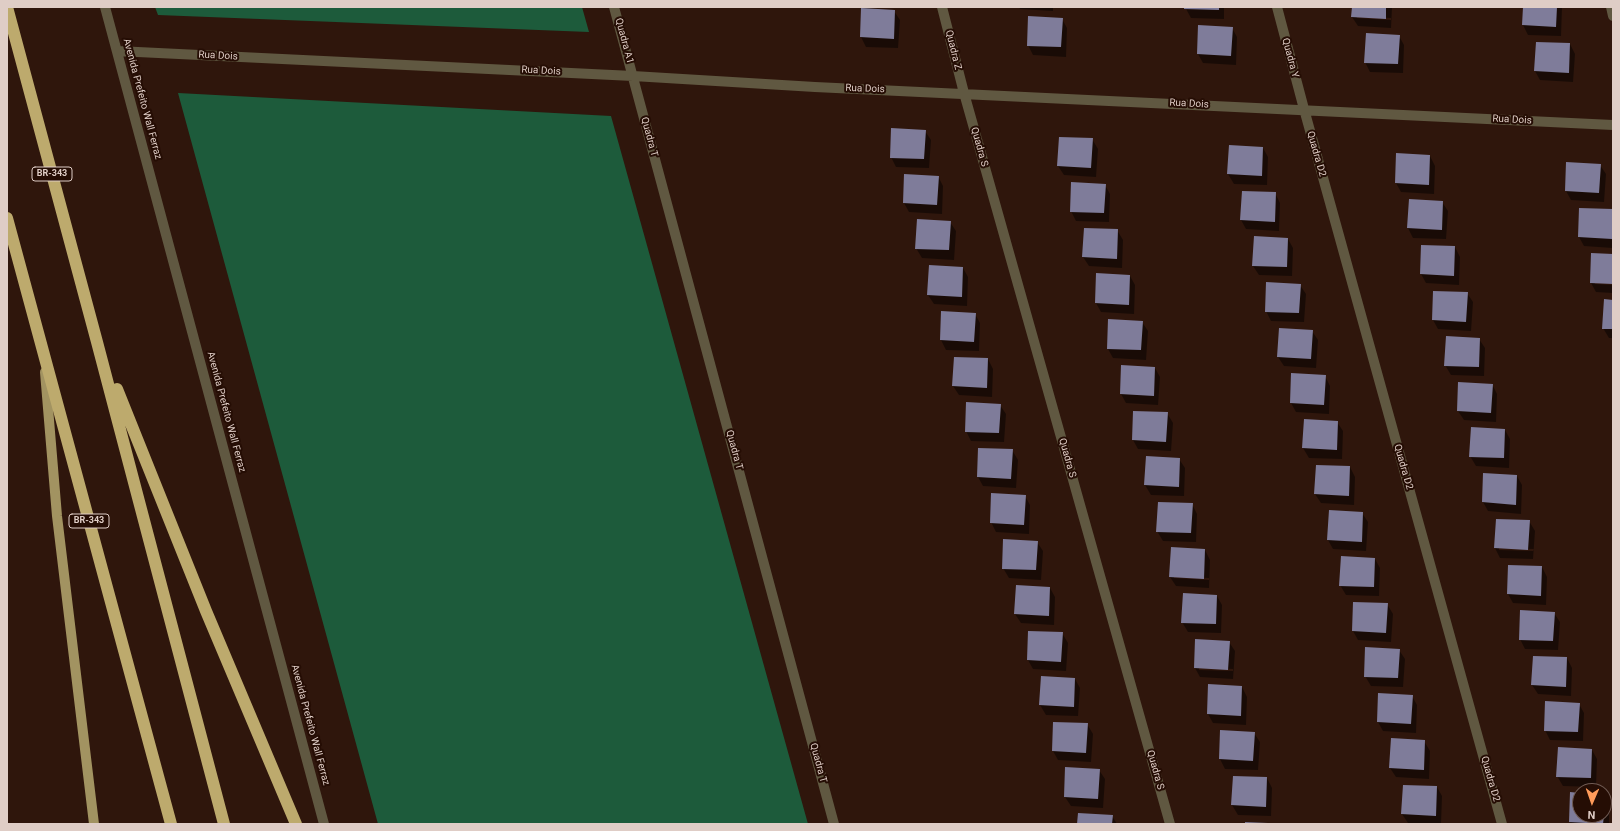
<!DOCTYPE html>
<style>
body{margin:0}
#map{position:relative;width:1620px;height:831px;overflow:hidden;background:#2f160c;font-family:Roboto,sans-serif}
canvas{display:block}
.frame{position:absolute;inset:0;border:8px solid #dfcdc6;pointer-events:none}
.north{position:absolute;left:1572px;top:783px;width:40px;height:40px;box-sizing:border-box;background:#250d04;border:1px solid #6f5a52;border-radius:50%;rotate:182deg;font-size:11px;font-weight:700;line-height:16px;text-align:center;color:#dfcdc6}
.north::after{content:'';display:block;margin:auto;width:14px;height:18px;background:#ff9b5a;clip-path:polygon(50% 0,100% 100%,50% 72%,0 100%)}
</style>
<div id="map">
<canvas width="1620" height="831"></canvas>
<div class="frame"></div>
<div class="north">N</div>
</div>
<script>
const context = document.querySelector('canvas').getContext('2d');
context.lineJoin = 'round';
function fill(path, color) {
  context.fillStyle = color;
  context.fill(path, 'evenodd');
}
function stroke(path, color, width, dash) {
  context.strokeStyle = color;
  context.lineWidth = width;
  context.lineCap = dash ? 'butt' : 'round';
  context.setLineDash(dash || []);
  context.stroke(path);
}
function label(font, color, halo, rows, align = 'center') {
  context.font = font + ' Roboto,sans-serif';
  context.lineWidth = 4;
  context.setLineDash([]);
  context.textBaseline = 'middle';
  context.strokeStyle = halo;
  context.fillStyle = color;
  for (const [text, x, y, turn = 0] of rows) {
    context.save();
    context.translate(x, y);
    context.rotate((+turn || 0) * Math.PI / 180);
    context.textAlign = isNaN(turn) ? turn : align;
    if (halo) context.strokeText(text, 0, 0);
    context.fillText(text, 0, 0);
    context.restore();
  }
}
fill(new Path2D(`
 M155,7H582L589,32L158,15Z
 M178,93L611,116L808,824H378Z`), '#1d5b3b');
fill(new Path2D(`
 M1019,7H1053V11L1020,9Z
 M1185,7H1224V19L1191,18Z
 M1353,7H1392L1391,28L1358,26L1352,17ZM1357,16L1391,18V20L1357,18Z
 M1524,7H1562L1561,36L1528,35L1523,25Z
 M862,9L894,11L900,20L898,48L866,47L861,37Z
 M1062,19L1067,28L1066,57L1033,55L1028,45Z
 M1232,28L1237,37L1236,65L1203,63L1198,54Z
 M1399,36L1404,45L1403,73L1370,72L1365,62Z
 M1570,44L1575,54L1573,82L1540,80L1535,71Z
 M925,131L931,140L929,168L896,167L891,157Z
 M1092,139L1098,149L1096,177L1064,175L1058,166Z
 M1230,146L1263,148L1268,157L1267,185L1234,184L1228,174Z
 M1430,156L1435,166L1434,194L1401,192L1396,183Z
 M1567,163L1600,165L1606,174L1604,202L1571,200L1566,191Z
 M938,176L943,186L942,214L909,212L904,203Z
 M1105,185L1110,194L1109,222L1076,221L1071,211Z
 M1275,193L1280,203L1279,231L1246,229L1241,220Z
 M1410,200L1442,202L1448,211L1446,239L1413,238L1408,228Z
 M1613,210V248L1584,246L1579,237Z
 M950,222L956,231L954,260L922,258L916,248Z
 M1117,230L1123,240L1122,268L1089,266L1083,257Z
 M1288,239L1293,248L1292,276L1259,275L1253,266Z
 M1455,247L1460,257L1459,285L1426,283L1421,274Z
 M1613,255V283L1595,282V284L1613,285V293L1596,292L1591,283Z
 M963,268L968,277L967,306L934,304L928,295Z
 M1130,276L1135,285L1134,314L1101,312L1096,303Z
 M1300,285L1306,294L1304,322L1271,321L1266,311Z
 M1467,293L1473,302L1471,331L1438,329L1433,320Z
 M1613,301V338H1609L1603,328Z
 M942,312L975,314L980,323L979,351L946,350L941,340Z
 M1142,322L1148,331L1146,360L1113,358L1108,349Z
 M1312,331L1318,340L1316,368L1284,366L1278,357Z
 M1479,339L1485,348L1484,376L1451,375L1445,365Z
 M988,359L993,369L992,397L959,395L953,386Z
 M1122,366L1155,368L1160,377L1158,405L1126,403L1121,394Z
 M1325,376L1330,386L1329,414L1296,412L1291,403Z
 M1492,384L1497,394L1496,422L1464,420L1458,411Z
 M1000,405L1006,414L1004,442L971,441L966,431Z
 M1167,413L1173,423L1171,451L1138,449L1133,440Z
 M1305,420L1337,422L1343,431L1342,459L1309,458L1303,448Z
 M1505,430L1510,439L1509,468L1476,466L1470,456Z
 M1012,450L1018,460L1016,488L983,486L978,477Z
 M1147,457L1179,459L1185,468L1184,496L1151,495L1145,485Z
 M1350,467L1355,477L1354,505L1321,503L1315,494Z
 M1484,474L1517,476L1522,485L1521,514L1488,511L1483,502Z
 M1025,496L1030,505L1029,534L996,532L991,522Z
 M1192,504L1197,514L1196,542L1163,541L1157,531Z
 M1362,513L1368,522L1366,551L1333,549L1328,540Z
 M1496,520L1529,521L1535,531L1533,559L1500,558L1495,548ZM1499,548L1534,549L1533,551L1499,550Z
 M1037,542L1043,551L1041,580L1009,578L1003,568Z
 M1205,550L1210,560L1209,588L1176,586L1170,577ZM1174,576L1209,578V580L1174,578Z
 M1375,559L1380,568L1379,596L1346,595L1340,585Z
 M1542,567L1547,577L1546,605L1513,603L1508,594Z
 M1050,588L1055,597L1054,625L1021,623L1015,614Z
 M1217,596L1222,605L1221,633L1188,632L1182,622Z
 M1387,604L1393,614L1391,642L1358,640L1353,631Z
 M1554,613L1560,622L1558,650L1525,649L1520,639Z
 M1062,633L1068,643L1066,671L1033,669L1028,660Z
 M1229,642L1235,651L1233,679L1200,677L1195,668ZM1199,667L1233,669V671L1199,670Z
 M1399,650L1405,659L1403,687L1371,686L1365,676Z
 M1567,658L1572,668L1571,696L1538,694L1532,685Z
 M1042,677L1075,679L1080,688L1078,716L1046,715L1040,705Z
 M1242,687L1247,697L1246,725L1213,723L1208,714Z
 M1379,694L1412,696L1417,705L1416,733L1383,731L1378,722Z
 M1579,704L1584,713L1583,741L1550,740L1545,730Z
 M1087,724L1093,734L1091,762L1058,760L1053,751Z
 M1221,731L1254,733L1260,742L1258,770L1225,769L1220,759Z
 M1424,741L1430,751L1429,779L1396,777L1390,768Z
 M1592,750L1597,759L1596,787L1563,786L1557,776Z
 M1099,770L1105,779L1103,808L1071,806L1065,797Z
 M1234,777L1267,778L1272,788L1271,816L1238,815L1232,805Z
 M1437,787L1442,796L1441,824L1408,823L1402,814Z
 M1571,794H1580V815H1604V796L1609,805V824H1571L1570,822Z
 M1112,816L1117,824H1078Z`), '#0007');
fill(new Path2D(`
 M1184,7H1219V10L1184,9Z
 M1352,7H1386V19L1351,17Z
 M1523,7H1557L1556,27L1522,25Z
 M861,8L895,10L894,39L860,37Z
 M1028,16L1063,18L1061,47L1027,46Z
 M1198,25L1233,27L1231,56L1197,54Z
 M1366,33L1400,35L1398,64L1364,63Z
 M1536,42L1570,43L1569,73L1534,71Z
 M891,128L926,130L924,159L890,158Z
 M1059,137L1093,138L1091,168L1057,166Z
 M1229,145L1263,147L1262,176L1227,174Z
 M1396,153L1430,155L1429,185L1395,183Z
 M1566,162L1601,164L1599,193L1565,191Z
 M904,174L939,176L937,205L903,203Z
 M1071,182L1106,184L1104,213L1070,212Z
 M1242,191L1276,192L1275,222L1240,220Z
 M1409,199L1443,201L1442,230L1407,228Z
 M1579,208L1613,209L1612,239L1578,237Z
 M917,219L951,221L949,250L915,249Z
 M1084,228L1118,229L1117,259L1082,257Z
 M1254,236L1288,238L1287,267L1252,266Z
 M1421,245L1455,246L1454,276L1420,274Z
 M1591,253L1613,254V284L1590,283Z
 M929,265L963,267L962,297L927,295Z
 M1096,273L1130,275L1129,305L1095,303Z
 M1266,282L1301,284L1299,313L1265,312Z
 M1433,291L1468,292L1466,322L1432,320Z
 M1604,299L1613,300V329H1602Z
 M941,311L976,313L974,342L940,340Z
 M1108,319L1143,321L1141,350L1107,349Z
 M1279,328L1313,330L1311,359L1277,357Z
 M1446,336L1480,338L1479,367L1444,366Z
 M954,357L988,358L987,388L952,386Z
 M1121,365L1155,367L1154,396L1120,394Z
 M1291,373L1326,375L1324,405L1290,403Z
 M1458,382L1493,384L1491,413L1457,411Z
 M966,402L1001,404L999,433L965,432Z
 M1133,411L1168,412L1166,442L1132,440Z
 M1304,419L1338,421L1337,450L1302,448Z
 M1471,427L1505,429L1504,458L1469,457Z
 M978,448L1013,449L1011,479L977,477Z
 M1146,456L1180,458L1179,487L1144,485Z
 M1316,465L1350,466L1349,496L1314,494Z
 M1483,473L1517,475L1516,505L1482,502Z
 M991,493L1026,495L1024,525L990,523Z
 M1158,502L1193,503L1191,533L1156,532Z
 M1329,510L1363,512L1362,542L1327,540Z
 M1496,519L1530,520L1528,550L1494,548Z
 M1003,539L1038,541L1036,570L1002,569Z
 M1171,547L1205,549L1204,579L1169,577Z
 M1341,556L1375,558L1374,587L1339,586Z
 M1508,565L1542,566L1541,596L1507,594Z
 M1016,585L1050,587L1049,616L1014,614Z
 M1183,593L1217,595L1216,624L1181,623Z
 M1353,602L1388,603L1386,633L1352,631Z
 M1520,610L1555,612L1553,641L1519,640Z
 M1028,631L1063,632L1061,662L1027,660Z
 M1195,639L1230,641L1228,670L1194,668Z
 M1365,647L1400,649L1398,678L1364,677Z
 M1533,656L1567,657L1566,687L1531,685Z
 M1041,676L1075,678L1074,707L1039,705Z
 M1208,684L1242,686L1241,716L1207,714Z
 M1378,693L1413,695L1411,724L1377,722Z
 M1545,701L1580,703L1578,732L1544,731Z
 M1053,722L1088,723L1086,753L1052,751Z
 M1220,730L1255,732L1253,761L1219,759Z
 M1391,738L1425,740L1424,770L1389,768Z
 M1558,747L1592,749L1591,778L1556,777Z
 M1065,767L1100,769L1098,799L1064,797Z
 M1233,776L1267,777L1266,807L1231,805Z
 M1403,785L1437,786L1436,816L1401,814Z
 M1570,792L1580,793V815H1604L1603,824L1569,822Z
 M1078,813L1113,815L1112,824H1077Z
 M1245,822L1268,823V824H1245Z`), '#7f7c9a');
stroke(new Path2D(`
 M105,7L324,824
 M614,7L834,824
 M942,7L964,93L1170,824
 M1277,7L1304,109L1502,824
 M1611,7L1613,16
 M117,51L633,76L815,87L1613,125`), '#605841', 10);
stroke(new Path2D(`
 M45,372L57,516L94,824`), '#a29361', 10);
stroke(new Path2D(`
 M7,7L97,342L224,824
 M7,218L171,824
 M117,389L206,611L296,824`), '#bdaa6d', 12);
for (const [x, y, w] of [
 [52,174,40],
 [89,521,40]
]) {
  const box = new Path2D();
  box.roundRect(x - w / 2, y - 7, w, 14, 3);
  context.fillStyle = '#250d04';
  context.fill(box);
  stroke(box, '#dfcdc6', 1);
}
label('bold 9px', '#dfcdc6', null, [
 ["BR-343",52,174],
 ["BR-343",89,521]
]);
label('10px', '#dfcdc6', '#250d04', [
 ["Quadra A1",624,41,75],
 ["Quadra Z",953,50,76],
 ["Rua Dois",218,56,3],
 ["Quadra Y",1290,58,75],
 ["Rua Dois",541,71,3],
 ["Rua Dois",865,89,2],
 ["Avenida Prefeito Wall Ferraz",142,99,75],
 ["Rua Dois",1189,104,3],
 ["Rua Dois",1512,120,3],
 ["Quadra T",649,137,75],
 ["Quadra S",979,147,74],
 ["Quadra D2",1316,154,74],
 ["Avenida Prefeito Wall Ferraz",226,412,75],
 ["Quadra T",734,450,75],
 ["Quadra S",1067,458,74],
 ["Quadra D2",1403,467,74],
 ["Avenida Prefeito Wall Ferraz",310,725,75],
 ["Quadra T",818,763,75],
 ["Quadra S",1155,770,74],
 ["Quadra D2",1490,779,74]
]);
</script>
